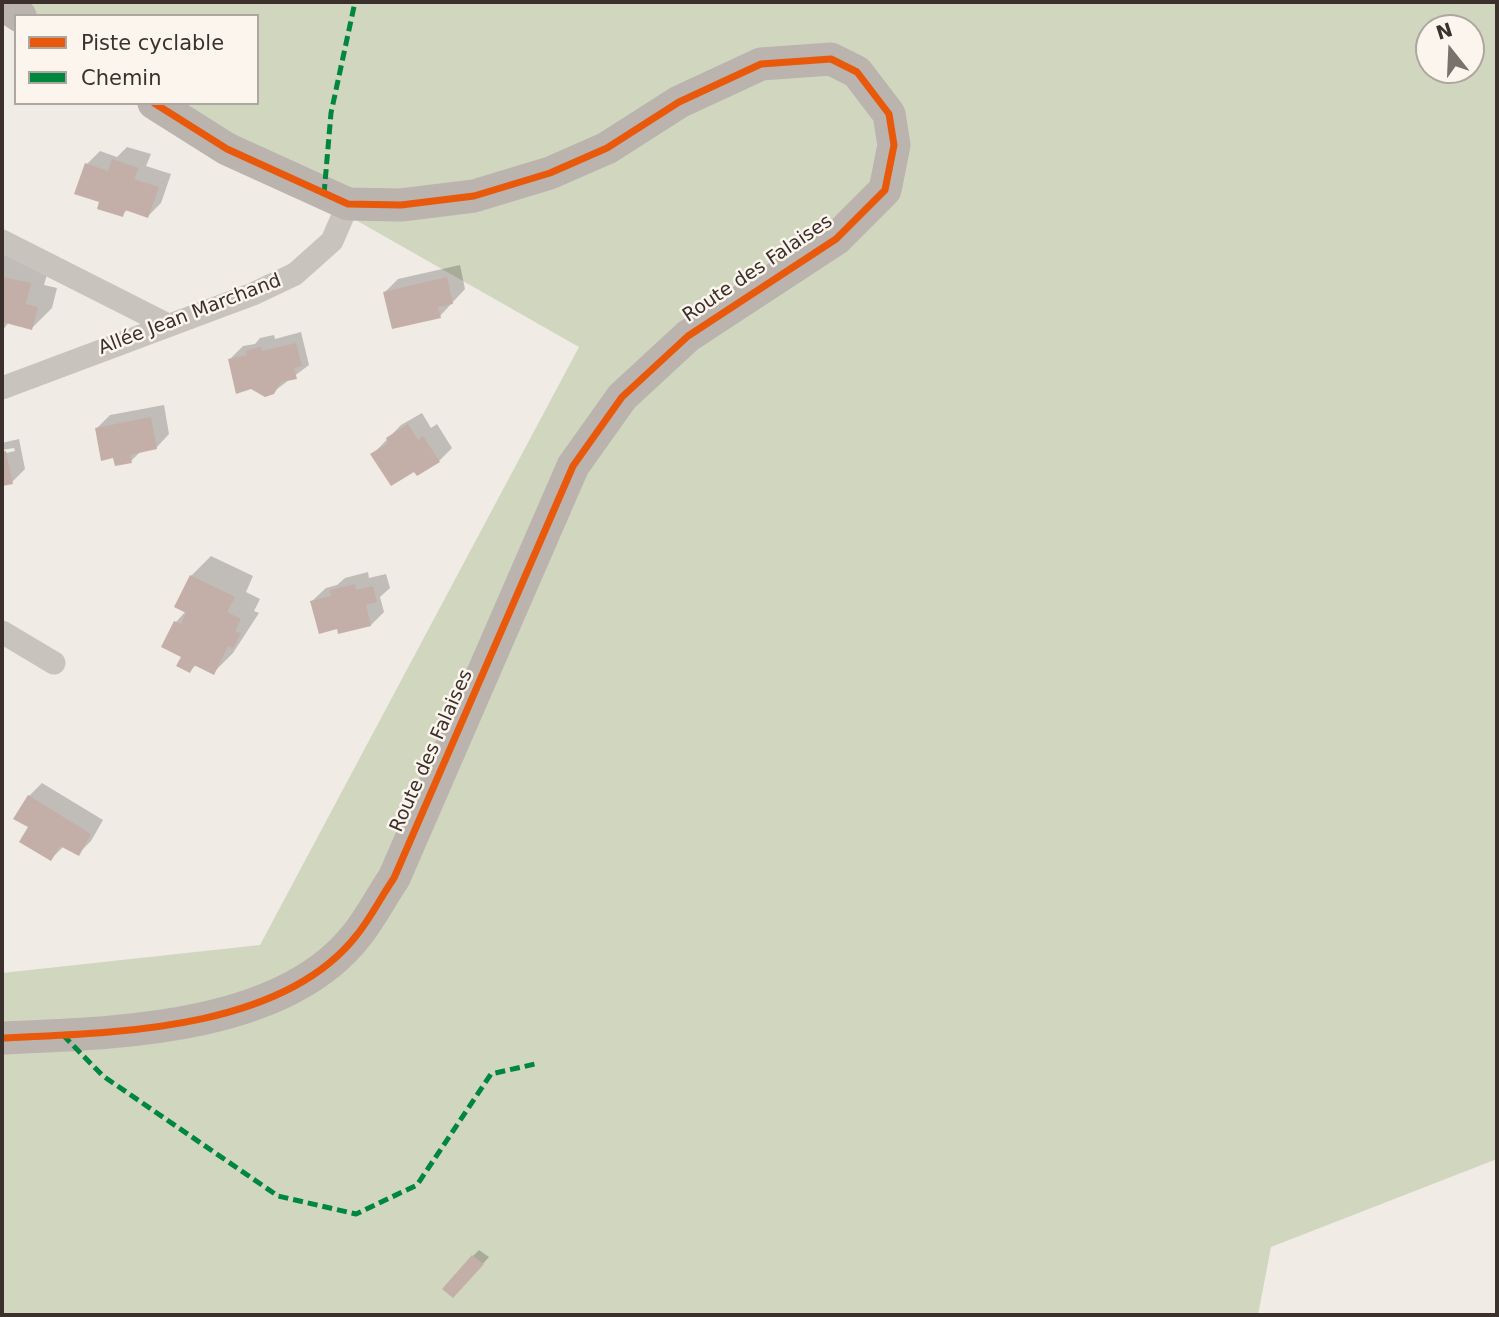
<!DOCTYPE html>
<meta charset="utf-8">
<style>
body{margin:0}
#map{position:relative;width:1499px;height:1317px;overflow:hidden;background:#f0ebe5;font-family:"DejaVu Sans",sans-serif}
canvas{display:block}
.frame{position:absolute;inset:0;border:4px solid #3b302b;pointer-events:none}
.legend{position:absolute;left:14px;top:14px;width:245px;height:91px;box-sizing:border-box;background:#fbf5ee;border:2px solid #aea6a0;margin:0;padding:9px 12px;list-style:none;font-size:21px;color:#3b302b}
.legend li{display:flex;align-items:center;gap:14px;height:35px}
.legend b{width:35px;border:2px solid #aea6a0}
.north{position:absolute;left:1415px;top:14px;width:70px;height:70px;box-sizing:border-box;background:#fbf5ee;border:2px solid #aea6a0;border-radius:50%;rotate:342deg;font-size:19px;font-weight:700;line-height:28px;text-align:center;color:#3b302b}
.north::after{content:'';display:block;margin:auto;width:24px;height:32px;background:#7a716c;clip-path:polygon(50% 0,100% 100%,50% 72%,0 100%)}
</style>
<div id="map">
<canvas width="1499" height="1317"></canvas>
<div class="frame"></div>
<ul class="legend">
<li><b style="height:9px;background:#e8590c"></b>Piste cyclable</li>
<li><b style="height:9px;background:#00873e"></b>Chemin</li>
</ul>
<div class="north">N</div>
</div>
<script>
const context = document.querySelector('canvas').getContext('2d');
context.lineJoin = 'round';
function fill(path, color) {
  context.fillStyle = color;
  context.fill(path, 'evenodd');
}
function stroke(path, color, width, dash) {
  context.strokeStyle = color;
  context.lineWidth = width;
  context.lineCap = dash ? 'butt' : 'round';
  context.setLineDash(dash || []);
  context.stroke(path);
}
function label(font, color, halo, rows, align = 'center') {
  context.font = font + ' "DejaVu Sans",sans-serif';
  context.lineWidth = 5;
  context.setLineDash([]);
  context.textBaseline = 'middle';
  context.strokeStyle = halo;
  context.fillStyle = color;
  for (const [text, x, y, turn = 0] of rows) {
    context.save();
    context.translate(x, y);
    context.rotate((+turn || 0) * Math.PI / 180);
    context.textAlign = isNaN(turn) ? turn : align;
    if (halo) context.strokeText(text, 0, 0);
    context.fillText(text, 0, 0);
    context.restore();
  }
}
fill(new Path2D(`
 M2,2H1497V1159L1271,1247L1258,1315H2V973L260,945L579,347L150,103H257V16H16ZM1429,28H1471V70H1429Z`), '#d1d6bf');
fill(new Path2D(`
 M127,147L151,154L146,166L171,174L161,203L148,216L128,209L122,215L102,201L87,164L100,151L117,157Z
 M5,253L50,264L44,285L57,288L52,308L32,328L9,322L2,331V256Z
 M460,265L465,289L440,316L385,292L398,279Z
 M301,332L309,365L273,392L230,359L243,346L255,344L260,338L274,335L275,339Z
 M164,405L169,434L156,448L141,451L131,461L97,428L110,415Z
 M422,413L431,428L437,424L452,448L439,461L415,469L373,454L401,425Z
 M19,439L25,469L12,482L2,485V454L15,451L14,448L2,450V443Z
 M211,556L253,576L246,592L260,599L254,611L259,613L233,653L213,673L196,665L190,671L183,656L163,647L176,622L186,611L191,576Z
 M368,572L369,578L386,574L390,588L380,597L384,612L371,625L338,627L312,601L326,588L337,585L345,578Z
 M42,783L103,820L91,841L78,854L64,846L51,859L30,827L29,796Z
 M479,1250L489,1257L459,1290L473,1256Z`), '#0003');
fill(new Path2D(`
 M112,159L139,168L134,179L159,187L148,218L125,210L123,217L97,209L99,202L74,194L85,163L108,171Z
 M2,277L31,283L26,304L38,307L32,330L2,322Z
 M447,277L453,304L438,307L441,318L392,329L383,292Z
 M296,343L302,366L294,368L297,379L281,382L274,394L265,397L251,389L236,394L228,359L247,355L245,351L261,347L262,351Z
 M151,417L157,449L130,455L132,463L115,466L113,458L101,461L95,428Z
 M408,424L418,440L423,436L440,462L417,476L414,472L391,486L370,454L388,443L386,438Z
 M6,451L13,484L2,486V452Z
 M190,575L235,597L227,612L241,619L235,631L241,633L233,649L228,646L214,675L194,665L190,673L176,666L181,657L161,647L174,621L181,624L186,613L174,607Z
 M355,584L356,590L373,586L377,602L366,605L371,626L338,634L337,629L319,634L310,601L331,596L330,590Z
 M28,795L91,834L79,856L60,846L51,861L19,842L28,827L13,819Z
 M472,1255L484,1264L453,1298L442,1289Z`), '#c3afa7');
stroke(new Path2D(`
 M2,241L168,325
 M2,388L253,294L295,274L332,241L348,204
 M2,632L54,663`), '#c9c3be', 23);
stroke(new Path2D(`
 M2,4L20,16
 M2,1038C113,1033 281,1031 356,936C370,919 381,897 394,878L573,466L622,397L688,336L836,239L885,190L894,145L889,114L857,72L831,59L761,64L679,102L607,148L550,173L474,196L401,205L348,204L227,149L154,103`), '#bab3ae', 33);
stroke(new Path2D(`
 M324,194L331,113L355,2
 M63,1035L103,1076L278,1196L356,1214L417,1185L491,1074L535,1064`), '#00873e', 5, [10, 5]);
stroke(new Path2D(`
 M2,1038C113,1033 281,1031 356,936C370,919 381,897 394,878L573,466L622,397L688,336L836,239L885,190L894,145L889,114L857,72L831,59L761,64L679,102L607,148L550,173L474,196L401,205L348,204L227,149L154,103`), '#e8590c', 7);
label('19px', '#3b302b', '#fbf5ee', [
 ["Route des Falaises",758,269,-34],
 ["Allée Jean Marchand",190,315,-21],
 ["Route des Falaises",432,751,-66]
]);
</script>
